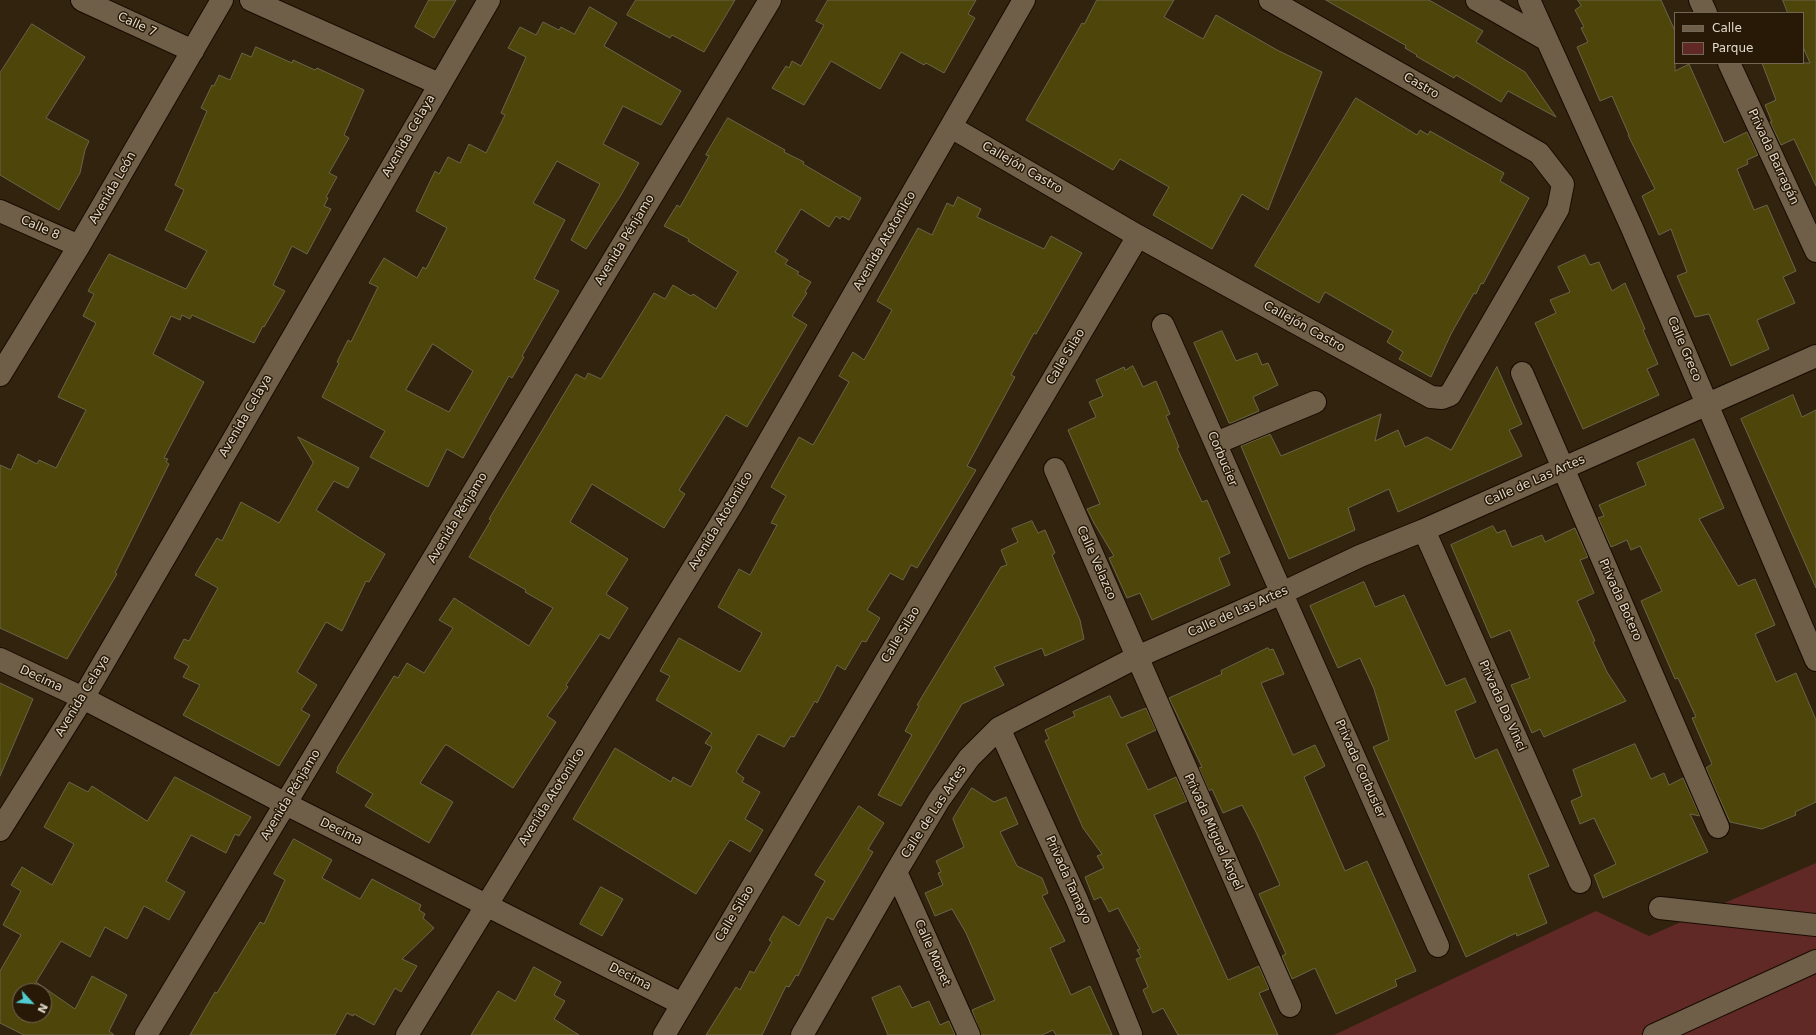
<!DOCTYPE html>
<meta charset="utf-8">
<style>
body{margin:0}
#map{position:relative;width:1816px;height:1035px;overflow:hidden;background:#31230e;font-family:"DejaVu Sans",sans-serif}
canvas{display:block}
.legend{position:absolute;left:1674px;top:12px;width:130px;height:52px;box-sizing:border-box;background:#271905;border:1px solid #726655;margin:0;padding:5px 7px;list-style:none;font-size:12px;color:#e2d9cc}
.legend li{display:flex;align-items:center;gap:8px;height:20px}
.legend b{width:20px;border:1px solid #726655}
.north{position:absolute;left:12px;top:983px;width:40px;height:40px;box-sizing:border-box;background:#271905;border:1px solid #726655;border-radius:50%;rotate:116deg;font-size:11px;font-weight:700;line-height:16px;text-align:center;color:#e2d9cc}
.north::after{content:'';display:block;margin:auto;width:14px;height:18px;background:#51ccd1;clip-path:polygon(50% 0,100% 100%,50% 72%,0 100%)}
</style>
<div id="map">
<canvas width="1816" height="1035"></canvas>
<ul class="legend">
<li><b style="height:5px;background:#6f5f49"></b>Calle</li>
<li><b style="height:11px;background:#602926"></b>Parque</li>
</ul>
<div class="north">N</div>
</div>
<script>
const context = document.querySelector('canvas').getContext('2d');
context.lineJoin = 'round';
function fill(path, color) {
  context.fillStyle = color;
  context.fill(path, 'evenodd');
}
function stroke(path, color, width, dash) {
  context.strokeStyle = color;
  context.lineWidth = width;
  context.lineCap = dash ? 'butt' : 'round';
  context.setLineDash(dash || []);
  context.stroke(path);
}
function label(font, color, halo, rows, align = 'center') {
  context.font = font + ' "DejaVu Sans",sans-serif';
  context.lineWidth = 3;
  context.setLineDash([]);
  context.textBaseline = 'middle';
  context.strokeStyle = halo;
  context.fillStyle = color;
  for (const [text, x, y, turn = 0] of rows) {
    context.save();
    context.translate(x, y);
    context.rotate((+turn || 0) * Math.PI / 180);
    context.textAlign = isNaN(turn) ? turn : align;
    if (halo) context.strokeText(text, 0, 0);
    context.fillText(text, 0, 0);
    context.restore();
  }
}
fill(new Path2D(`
 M1816,863V1035H1334L1596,911L1649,936Z`), '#602926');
const building = new Path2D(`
 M429,0H456L434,38L415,27Z
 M636,0H735L704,52L672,35L670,38L627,15Z
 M828,0H976L968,14L975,18L944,73L926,63L924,65L901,52L880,89L831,61L804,105L772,88L786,66L789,68L792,61L801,66L824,25L816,21Z
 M1097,0H1174L1164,17L1203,39L1216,15L1277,50L1322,72L1268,210L1242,194L1212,249L1153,215L1169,187L1120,159L1113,170L1026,120L1082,23L1084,24Z
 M1326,0H1429L1483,31L1476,42L1525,72L1556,117L1508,91L1501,102L1456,75L1454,78L1416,56L1417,55L1405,48L1406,46Z
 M1578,0H1661L1675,31V71L1689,64L1724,143L1747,132L1758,155L1747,160L1748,164L1737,169L1754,210L1767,205L1796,271L1783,277L1795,303L1757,320L1769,349L1731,366L1709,314L1695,317L1677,276L1687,272L1671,229L1659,235L1642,196L1655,189L1628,135H1629L1612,96L1600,101L1577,47L1588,42L1581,28L1584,27L1575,10L1581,6Z
 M1783,0H1816V186L1794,139L1781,145L1770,122H1772L1765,105L1776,100L1762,63H1810L1803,47V13H1788Z
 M590,7L617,23L604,46L681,91L661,125L623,106L603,144L639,163L621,195L586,249L571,240L600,184L557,161L533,203L565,220L534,279L559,291L522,356L524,357L512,378L509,376L463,458L447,449L428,487L370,457L385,431L322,397L339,363L337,362L348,340L351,342L378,287L369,283L384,258L417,278L423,267L426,269L447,228L416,211L435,171L439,174L448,157L460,163L469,144L486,153L505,115L501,113L526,57L508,48L520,27L536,35L543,22L559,30L561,27L574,34ZM433,344L473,371L449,412L406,390Z
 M32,24L85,57L46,118L89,141L85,150L80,173L59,210L0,175V73Z
 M256,47L292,63L293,60L315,70L317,68L364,90L344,135L349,138L329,173L337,177L326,197L328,198L324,206L331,209L307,254L292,246L273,285L285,291L264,327L263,326L254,343L192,315L190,319L182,315L180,320L171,316L153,354L204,382L164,458L168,459L166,462L169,464L115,573L117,574L67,659L0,628V465L11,470L18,454L37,464L39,460L56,468L86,410L58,397L96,323L83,316L94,294L88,291L109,254L186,289L207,251L165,230L184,190L175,185L207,111L201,108L212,85L214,86L219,75L230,80L242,53L251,57Z
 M1356,98L1417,135L1420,130L1428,135L1430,131L1465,151L1504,173L1500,181L1529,198L1483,284L1481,283L1476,294L1474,293L1451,334L1431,377L1399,359L1403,352L1387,342L1393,331L1325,292L1319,303L1255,266Z
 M728,118L785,150L784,152L804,162L803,164L861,198L849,220L842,216L840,219L836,216L829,227L801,209L787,232L775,252L788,260L785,264L799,272L797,274L811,282L805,292L807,293L792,316L807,325L747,427L726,415L679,490L685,494L664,528L592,484L570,522L628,559L606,594L628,608L609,639L600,634L566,685L568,687L547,716L556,722L513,788L447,745H445L420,783L453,802L429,843L365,806L373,794L336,772L338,769L337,768L394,676L398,678L407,663L424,673L453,628L439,620L454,598L529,646L553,608L525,592L526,590L469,557L491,520L489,519L576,374L585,379L588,373L601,379L654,293L665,299L673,285L691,296L693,294L716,309L738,272L688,241L689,239L664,226L677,205L680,207L709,156L706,155Z
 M958,197L981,209L977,217L1044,249L1051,236L1082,253L1036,334L1034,333L1011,375L1015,377L967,466L976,470L917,568L911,565L903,580L890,573L867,610L880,618L866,642L862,641L845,670L837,665L817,703L815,701L794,737L791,736L784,747L758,734L736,772L744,778L742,782L760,792L745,819L763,830L750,852L730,840L696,894L573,819L615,748L671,782L673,777L691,787L712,747L705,743L712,733L656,700L670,676L660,671L679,638L740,672L762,633L718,607L739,569L750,575L777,525L771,523L786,496L771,487L799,437L813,445L849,382L839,376L853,352L864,360L892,310L877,301L918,228L932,235L947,203L953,206Z
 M1585,255L1590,265L1599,262L1612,291L1625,283L1645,329L1643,330L1658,364L1647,369L1659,395L1583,429L1535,323L1556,313L1550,300L1570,292L1558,267Z
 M1222,331L1236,361L1257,353L1262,365L1268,363L1278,385L1253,397L1259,411L1231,423H1229L1194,343Z
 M1133,366L1143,387L1156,381L1170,414L1166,416L1179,447L1177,448L1202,502L1207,500L1230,553L1219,558L1230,585L1152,620L1140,593L1127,598L1109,558L1114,556L1094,523L1087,509L1100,504L1068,430L1096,417L1089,402L1103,396L1096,380L1124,367L1125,370Z
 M1497,367L1522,424L1509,430L1522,456L1398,512L1389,489L1348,508L1355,530L1289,559L1241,446L1270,434L1281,456L1381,414L1375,441L1398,430L1405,447L1427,437L1451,450Z
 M1793,395L1802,417L1816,410V588L1741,419Z
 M298,437L359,468L348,488L334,481L316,510L385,554L369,582L366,581L342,631L326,622L297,672L317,685L301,710L310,715L279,766L183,715L200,685L183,677L189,666L174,658L184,639L189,641L218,588L195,575L217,538L222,541L241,502L279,523L290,504L313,463Z
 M1694,439L1724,508L1699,519L1738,586L1755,579L1775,625L1755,634L1776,682L1796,673L1816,720V802L1795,812L1796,815L1762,829L1730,822L1706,768L1712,764L1692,718L1696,717L1678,678L1675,679L1641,601L1662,591L1640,546L1631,550L1627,540L1611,547L1598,518L1604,516L1599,505L1646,485L1637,463Z
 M1032,521L1038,533L1045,530L1055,553L1052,555L1080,620L1084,639L1045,656L1042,648L994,667L1004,685L962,704L901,806L878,795L912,735L905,731L919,706L917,705L1001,567L1007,565L1001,550L1018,542L1012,529Z
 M1493,526L1497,533L1505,530L1512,547L1542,535L1545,542L1575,528L1588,557L1580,560L1594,593L1577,601L1595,641L1593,642L1607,672L1626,701L1544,737L1540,729L1532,733L1511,685L1530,678L1510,630L1491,638L1451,545Z
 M1364,582L1375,607L1404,595L1446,686L1465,678L1476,702L1455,711L1475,759L1497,749L1549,866L1528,875L1547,923L1517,936L1516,933L1466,957L1373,747L1389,740L1374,689L1360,658L1338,668L1310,606Z
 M1268,648L1270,650L1273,649L1284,674L1261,683L1293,755L1315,745L1325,766L1304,777L1345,871L1367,861L1416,971L1395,980L1397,986L1336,1014L1315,968L1292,979L1282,956L1286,954L1259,894L1280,885L1256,832L1242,805L1223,813L1212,789L1209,791L1199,768L1202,767L1169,698L1222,674L1221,671Z
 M0,683L33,699L0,776Z
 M1110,696L1121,718L1146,708L1156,730L1126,744L1148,790L1176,777L1187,801L1154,815L1228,980L1259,966L1269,989L1259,993L1278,1035H1178L1163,1008L1153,1013L1143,990L1148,987L1136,959L1141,957L1137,950L1140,949L1118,908L1109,912L1101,897L1094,900L1085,877L1104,868L1097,856L1102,854L1083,828L1045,741L1049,739L1045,730L1075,716L1073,712Z
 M1635,744L1651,779L1664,773L1669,785L1683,778L1700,816L1690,814L1708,852L1603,898L1594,875L1616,864L1594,818L1580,824L1571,801L1582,796L1573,770Z
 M175,777L251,817L239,836L235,834L226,853L191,835L166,881L185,892L169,920L144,906L127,939L105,927L90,957L61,941L36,982L75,1009L92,976L127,995L109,1031L114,1035H24L0,1023V971L21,935L3,925L21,891L11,885L22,867L52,885L74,844L44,827L69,782L88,792L92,786L147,821ZM20,991H44V1015H20Z
 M972,788L994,802L1006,797L1018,824L1000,832L1017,866L1042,878L1048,893L1042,896L1065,941L1050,948L1071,995L1090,986L1112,1035H1056L1053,1030L1042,1035H981L972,1010L995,1000L966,933L952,909L935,916L925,893L943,885L938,873L941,872L936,861L964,847L953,819Z
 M859,806L884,823L868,849L873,852L833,920L827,917L798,976L796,975L789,987L786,986L762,1035H706L736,987L740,990L750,971L754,973L772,942L769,940L783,916L799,926L825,881L815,875Z
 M294,839L332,860L322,878L360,899L372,879L421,905L419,910L425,914L423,918L434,928L402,959L417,966L401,992L395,988L374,1025L354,1014L353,1016L347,1013L335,1035H190L215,992L217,993L260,922L264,924L285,880L274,874Z
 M601,887L623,899L602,936L580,924Z
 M534,967L561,982L554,995L565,1001L554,1019L579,1035H471L498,991L515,1001Z
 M900,986L912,1008L929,1001L940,1025L949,1021L955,1035H888L872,998Z`);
fill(building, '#4e450b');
stroke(building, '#69654b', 1);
const minor = new Path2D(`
 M82,0L193,51
 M251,0L439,84
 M1477,0L1547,40
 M1529,0L1632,228L1816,660
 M1700,0L1706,13
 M1729,63L1816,251
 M951,127L1138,236L1431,397L1442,398L1450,395L1558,209L1563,184L1539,153L1270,0
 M0,211L79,246
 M1163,325L1438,946
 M1522,373L1718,827
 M0,375L79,246L222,0
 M1216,443L1315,402
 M1055,469L1290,1006
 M1424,530L1580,882
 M0,659L83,698L286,804L682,1004
 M999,728L1077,900L1131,1034
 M0,830L83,698L489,0
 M896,872L969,1035
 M1660,908L1816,925
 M146,1035L770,0
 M407,1035L732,505L1024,0
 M664,1035L1138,236
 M802,1035L896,872L939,800L969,758L999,728L1137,657L1282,593L1360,556L1424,530L1816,356
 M1654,1035L1816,961`);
stroke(minor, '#180b00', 24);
stroke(minor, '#6f5f49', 22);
label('12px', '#e2d9cc', '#271905', [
 ["Calle 7",137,25,25],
 ["Castro",1421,86,30],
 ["Avenida Celaya",409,136,-60],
 ["Privada Barragán",1773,157,65],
 ["Callejón Castro",1022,168,30],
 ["Avenida León",113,188,-60],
 ["Calle 8",40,228,24],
 ["Avenida Pénjamo",625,240,-59],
 ["Avenida Atotonilco",885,241,-60],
 ["Callejón Castro",1304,327,29],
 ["Calle Greco",1684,349,67],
 ["Calle Silao",1066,357,-59],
 ["Avenida Celaya",246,416,-60],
 ["Corbucier",1222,459,67],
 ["Calle de Las Artes",1535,481,-24],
 ["Avenida Pénjamo",458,518,-59],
 ["Avenida Atotonilco",721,521,-59],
 ["Calle Velazco",1096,563,66],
 ["Privada Botero",1620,600,66],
 ["Calle de Las Artes",1238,612,-24],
 ["Calle Silao",901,635,-59],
 ["Decima",41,679,25],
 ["Avenida Celaya",83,696,-59],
 ["Privada Da Vinci",1502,706,66],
 ["Privada Corbusier",1360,769,66],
 ["Avenida Pénjamo",291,795,-59],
 ["Avenida Atotonilco",552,797,-58],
 ["Calle de Las Artes",934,812,-57],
 ["Decima",341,832,26],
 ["Privada Miguel Ángel",1213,832,66],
 ["Privada Tamayo",1068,880,66],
 ["Calle Silao",735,914,-59],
 ["Calle Monet",932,953,66],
 ["Decima",630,977,27]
]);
</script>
